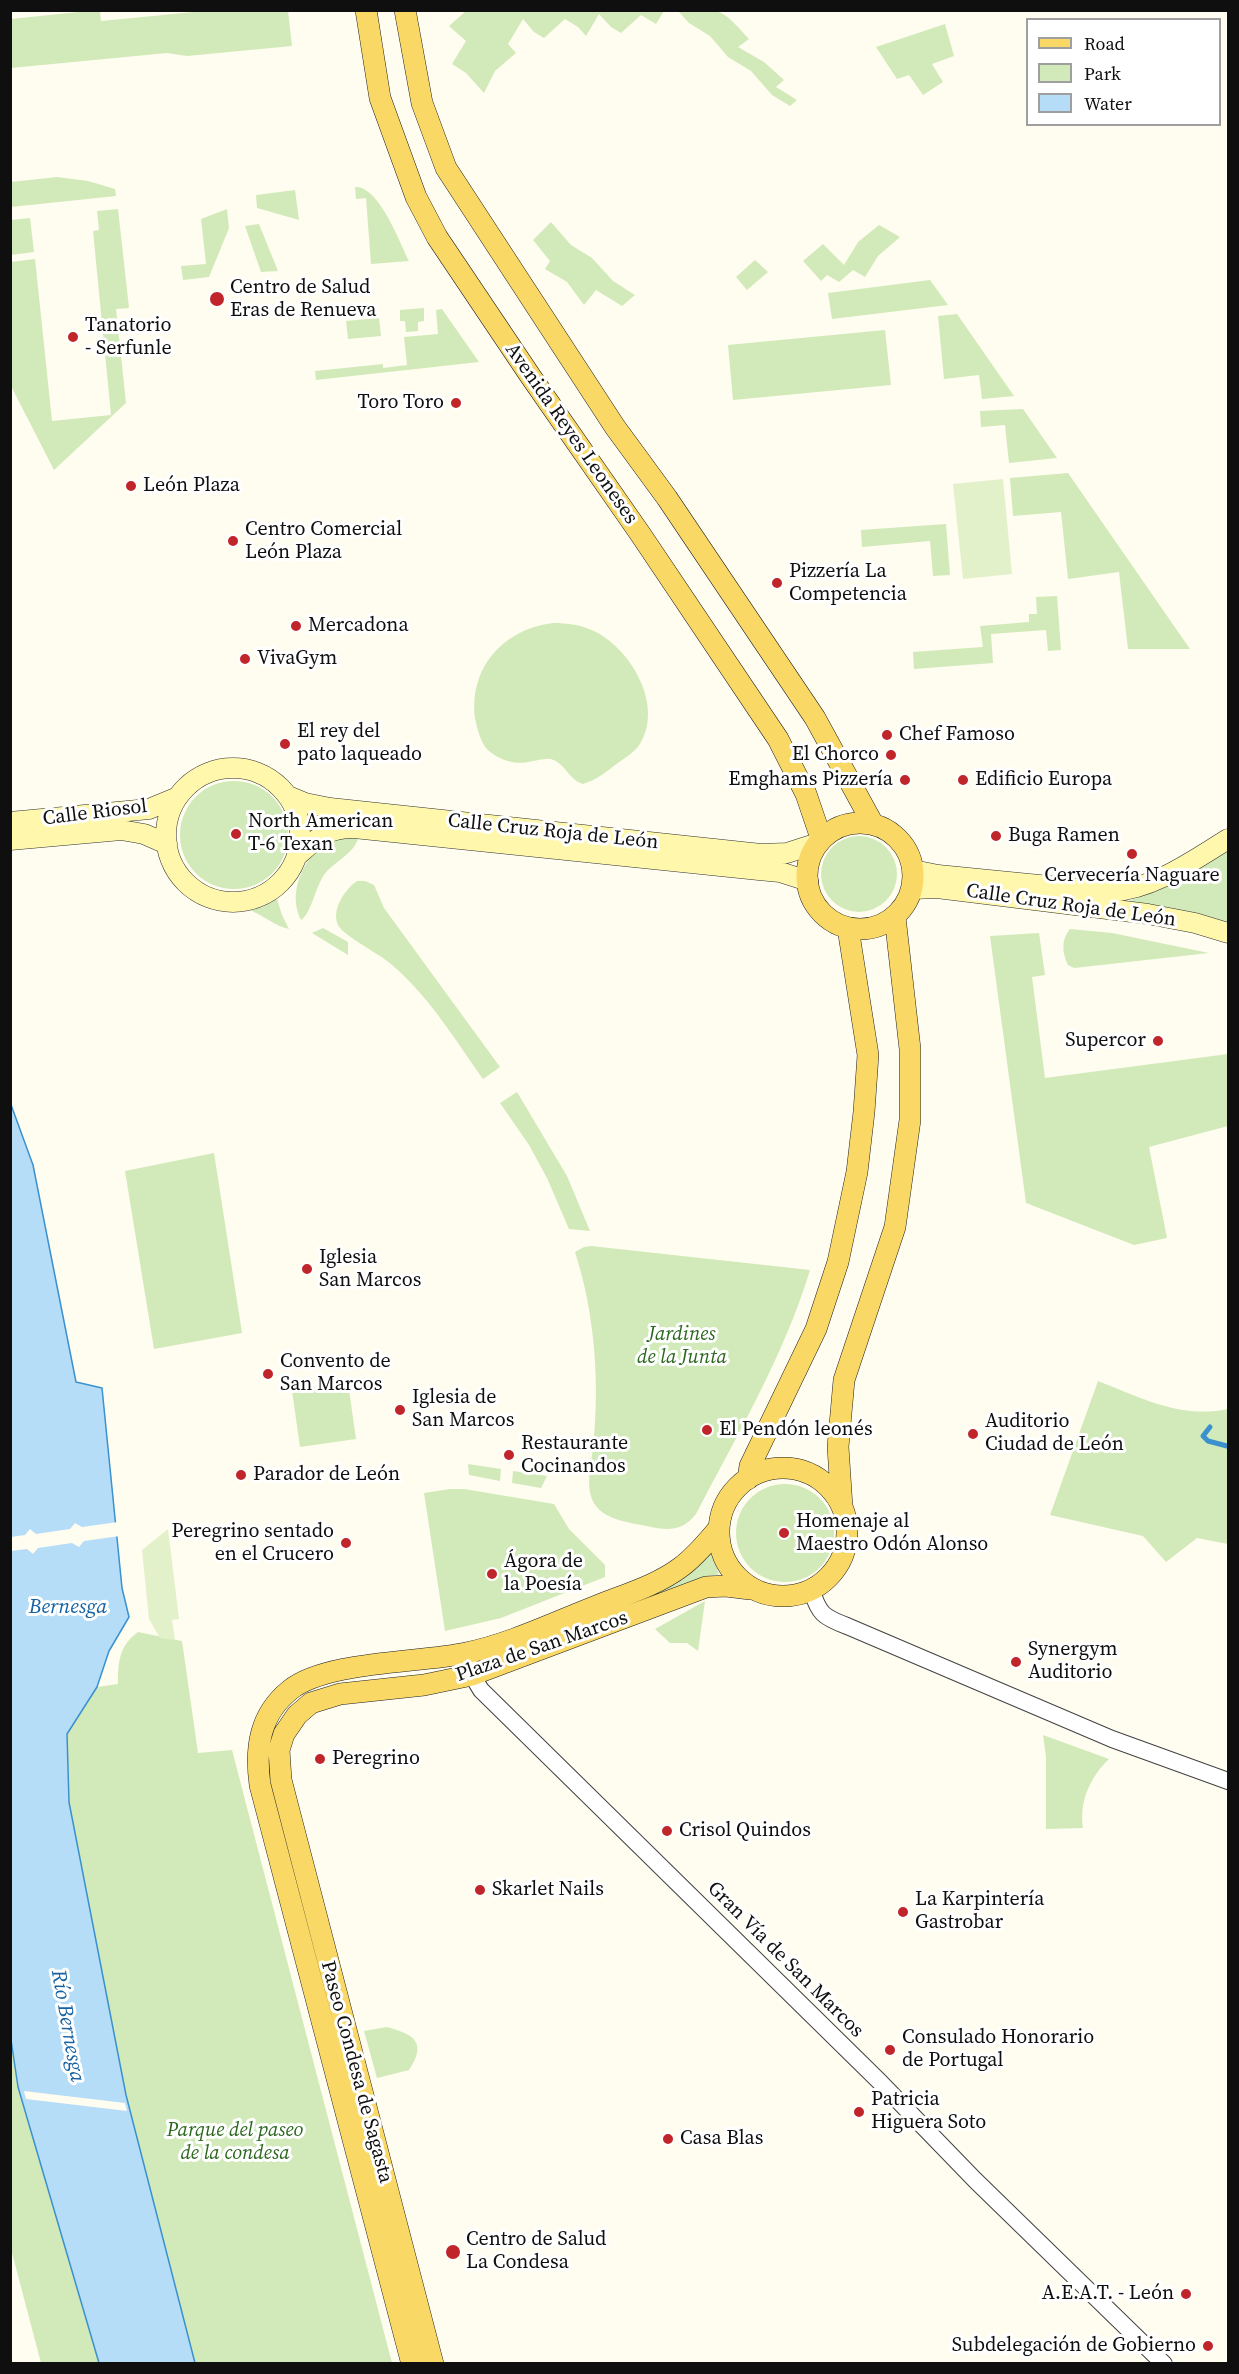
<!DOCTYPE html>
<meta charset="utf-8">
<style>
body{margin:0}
#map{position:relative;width:1239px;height:2374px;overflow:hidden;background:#fffcf0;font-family:"Source Serif 4",serif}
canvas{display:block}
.frame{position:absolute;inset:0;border:12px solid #0f0f0f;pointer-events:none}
.legend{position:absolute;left:1026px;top:18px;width:195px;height:108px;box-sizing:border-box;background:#fff;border:2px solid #9f9f9f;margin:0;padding:8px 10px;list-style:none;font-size:18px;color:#0f0f0f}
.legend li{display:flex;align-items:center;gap:12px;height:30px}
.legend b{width:30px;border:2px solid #9f9f9f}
</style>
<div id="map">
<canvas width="1239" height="2374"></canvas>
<div class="frame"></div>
<ul class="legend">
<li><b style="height:8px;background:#f9d866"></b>Road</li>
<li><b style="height:16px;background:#d2eab9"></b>Park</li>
<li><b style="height:16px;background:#b5ddf7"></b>Water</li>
</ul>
</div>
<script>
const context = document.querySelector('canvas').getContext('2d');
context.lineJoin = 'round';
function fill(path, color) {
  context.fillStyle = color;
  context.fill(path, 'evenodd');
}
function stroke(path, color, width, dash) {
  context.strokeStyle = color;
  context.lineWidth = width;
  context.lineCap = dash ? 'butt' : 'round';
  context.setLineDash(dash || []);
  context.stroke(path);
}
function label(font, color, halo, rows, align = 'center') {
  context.font = font + ' "Source Serif 4",serif';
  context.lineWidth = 6;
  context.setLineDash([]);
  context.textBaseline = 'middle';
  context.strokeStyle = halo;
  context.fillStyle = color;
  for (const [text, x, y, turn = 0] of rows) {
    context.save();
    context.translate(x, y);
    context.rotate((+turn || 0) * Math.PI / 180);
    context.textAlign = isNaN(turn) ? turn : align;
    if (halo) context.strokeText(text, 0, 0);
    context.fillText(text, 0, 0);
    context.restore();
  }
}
fill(new Path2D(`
 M98,10L100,11L101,21L204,11H288L292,46L187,56L167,53L11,68V19Z
 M466,11V10L664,11L656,24L641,15L621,33L611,27L599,14L586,36L578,27L565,19L544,38L534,32L523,19L508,44L516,53L495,71L484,93L466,73L452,64L466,41L449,26Z
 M678,11C721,10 719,5 749,39L738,47L764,62L784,80L776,87L797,100L790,106L772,95L751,71L728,57L710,36L689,23Z
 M945,24L954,56L932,64L943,82L923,95L909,75L897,79L876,47Z
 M57,177L88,181L115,189L116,196L11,207V182Z
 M355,187C379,186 399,241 409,261L371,264L366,198L356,199Z
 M295,190L299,220L257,208L256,195Z
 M118,209L129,308L116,309L126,403L54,470L11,386V262L35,259L52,421L111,415L93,231L99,230L97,211Z
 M227,209L229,228L209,277L183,280L181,266L206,264L201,219Z
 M30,218L34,252L11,255V220Z
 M551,222L571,245L592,258L613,281L635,295L622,306L596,290L584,305L567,282L545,269L550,261L533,240Z
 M259,224L278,271L261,272L245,226Z
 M879,225L900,237L878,256L865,277L853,270L839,282L827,275L821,281L803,261L823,244L844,265L858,242Z
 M755,260L768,272L747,290L736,277Z
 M930,280L948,305L832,319L828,293Z
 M424,308V321L418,322V331L406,332L405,321H400V310Z
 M442,309L479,362L316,380L315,371L383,364V368L407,365L404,337L438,334L436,310Z
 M957,314L1014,396L982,399L979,375L944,379L938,316Z
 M379,318L381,336L348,339L346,321Z
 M885,330L891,385L733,400L728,345Z
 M1023,409L1057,458L1009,463L1005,425L981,427L980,411Z
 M1068,473L1190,649H1128L1119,572L1068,579L1061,512L1013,516L1010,478Z
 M946,524L950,575L933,576L930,541L862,547L861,530Z
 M1057,596L1061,650L1048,651L1046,630L991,634L993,663L914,669L913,652L983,647L980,626L1029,622V614H1037L1036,597Z
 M553,623C568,623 581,625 594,631C631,649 664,705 640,744C634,753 623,759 615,765C605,773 596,780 583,784C569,780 565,763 551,759C544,758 536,761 528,762C515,765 500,760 489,751C481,745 477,728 475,718C469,667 504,629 553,623Z
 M180 835a54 54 0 1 1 108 0a54 54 0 1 1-108 0Z
 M821 874a38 38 0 1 1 76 0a38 38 0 1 1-76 0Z
 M359,836C355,854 334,861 324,875C315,888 311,914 301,920C287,893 303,858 327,842C334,837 350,838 359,836Z
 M1228,851V923L1186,912L1129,901L1179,880Z
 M357,881H365L374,885L384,908L500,1067L483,1079C453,1037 424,988 383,958C373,951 342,934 338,925C331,910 345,889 357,881Z
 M277,899L282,915L289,929C274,926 264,915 249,910L263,907Z
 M323,928L348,942V955L312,933Z
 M1070,929L1112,933L1209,953L1074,968L1068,965C1062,953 1061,939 1070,929Z
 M1039,933L1045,975L1032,977L1045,1078L1228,1054V1126L1149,1147L1167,1238L1134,1245L1026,1203L990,936Z
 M517,1092L567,1176L590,1231L569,1229L547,1178L529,1145L500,1103Z
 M214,1153L242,1333L154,1349L125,1171Z
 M591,1246L810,1270C784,1356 737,1435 696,1514C684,1530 669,1531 651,1527C634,1523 607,1521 596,1506C584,1490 591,1466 593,1448C600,1383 595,1314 575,1252L584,1247Z
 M1098,1381C1142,1398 1180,1419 1228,1409V1544L1197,1538L1166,1562L1143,1536L1050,1515Z
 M348,1383L356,1439L300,1447L292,1391Z
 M468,1464L501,1469L500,1481L469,1475Z
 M513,1471L547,1476L541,1488L512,1483Z
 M736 1533a49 49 0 1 1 98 0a49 49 0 1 1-98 0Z
 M450,1489H464L554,1504L569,1529L605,1565V1577L501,1618L445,1631L424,1493Z
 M711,1552L719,1574L695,1581L662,1596L659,1589Z
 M705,1601L698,1651L687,1643H670L655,1629Z
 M138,1632L182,1641L198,1753L232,1750L392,2363H195L137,2151L69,1802L67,1734L97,1687L118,1684C118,1662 119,1646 138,1632Z
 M1043,1735L1109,1759C1090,1777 1079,1802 1083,1828L1046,1829V1757Z
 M387,2027C413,2034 428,2042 409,2070L377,2078L364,2031Z
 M10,2033L18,2087L99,2363H41L11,2249Z`), '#d2eab9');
fill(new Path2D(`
 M1003,479L1012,574L963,579L953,484Z
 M168,1529L179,1619L172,1620L175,1640L160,1638L149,1619L142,1550Z`), '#e3f1cb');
const water = new Path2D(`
 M10,1102L33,1165L76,1382L102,1388L122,1588L129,1617L109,1651L97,1687L67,1734L69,1802L126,2095L195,2363H99L18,2087L10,2033Z`);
fill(water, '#b5ddf7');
stroke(water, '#3b91ce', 1.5);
fill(new Path2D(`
 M118,1522L120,1536L84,1541L79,1547L72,1543L38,1548L33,1554L27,1549L11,1551V1537L25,1535L30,1529L36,1534L70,1529L75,1523L82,1527Z
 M24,2091L125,2103L127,2111L26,2099Z`), '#fffcf0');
stroke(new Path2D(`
 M1210,1427L1203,1436L1208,1441L1227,1446`), '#3b91ce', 5);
const tertiary = new Path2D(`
 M811,1589C819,1614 823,1617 847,1626L1112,1739L1228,1781
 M470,1666L472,1675L481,1690L881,2083L975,2180L1164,2364`);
const secondary = new Path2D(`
 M166 835a67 67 0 1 1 134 0a67 67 0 1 1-134 0Z
 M288,796L305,803L330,808L761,854L787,853L818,843
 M10,822L149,809L178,797
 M10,840L121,830L144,834L167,844
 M297,856C317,838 326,828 354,828L759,870L780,872L808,881
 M913,870L938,875L1110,892C1154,889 1192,861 1228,839
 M912,889L937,888L1148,914L1195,923L1228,933`);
const primary = new Path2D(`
 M366,10L380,98L416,197L437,237L531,377L641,535L778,739L806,794L821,838
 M405,10L422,103L446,168L615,427L667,498L815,718L873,824
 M807 876a53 53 0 1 1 106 0a53 53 0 1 1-106 0Z
 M719 1532a64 64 0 1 1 128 0a64 64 0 1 1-128 0Z
 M748,1479L750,1466L816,1329L838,1262L857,1172L864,1112L868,1055L848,928
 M842,1507L838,1447L844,1380L895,1227L910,1120V1049L895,917
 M412,2364L260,1785C255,1749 259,1715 290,1690C326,1661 419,1663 466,1653C510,1644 553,1623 594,1607C623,1595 656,1586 681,1567C696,1556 707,1542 719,1528
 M433,2364L281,1780L279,1750L284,1734L297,1715L311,1703L340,1694L424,1685L472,1675L706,1587L726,1586L750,1589`);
stroke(tertiary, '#424242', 18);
stroke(secondary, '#313131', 21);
stroke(primary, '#202020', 22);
stroke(tertiary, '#fff', 16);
stroke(secondary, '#fff7ab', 20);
stroke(primary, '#f9d866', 21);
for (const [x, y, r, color] of [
 [217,299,8,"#c0252a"],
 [73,337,6,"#c0252a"],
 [456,403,6,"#c0252a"],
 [131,486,6,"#c0252a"],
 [233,541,6,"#c0252a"],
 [777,583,6,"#c0252a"],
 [296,626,6,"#c0252a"],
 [245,659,6,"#c0252a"],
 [887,735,6,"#c0252a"],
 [285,744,6,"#c0252a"],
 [891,755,6,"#c0252a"],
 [905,780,6,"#c0252a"],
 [963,780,6,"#c0252a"],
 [236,834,6,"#c0252a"],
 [996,836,6,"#c0252a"],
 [1132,854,6,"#c0252a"],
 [1158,1041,6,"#c0252a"],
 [307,1269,6,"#c0252a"],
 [268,1374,6,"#c0252a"],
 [400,1410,6,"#c0252a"],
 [707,1430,6,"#c0252a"],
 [973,1434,6,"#c0252a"],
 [509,1455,6,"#c0252a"],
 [241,1475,6,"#c0252a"],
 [784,1533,6,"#c0252a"],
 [346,1543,6,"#c0252a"],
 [492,1574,6,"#c0252a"],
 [1016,1662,6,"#c0252a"],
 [320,1759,6,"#c0252a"],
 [667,1831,6,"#c0252a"],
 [480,1890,6,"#c0252a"],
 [903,1912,6,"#c0252a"],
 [890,2050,6,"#c0252a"],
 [859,2112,6,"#c0252a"],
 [668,2139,6,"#c0252a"],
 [453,2252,8,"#c0252a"],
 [1186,2294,6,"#c0252a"],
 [1208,2346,6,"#c0252a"]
]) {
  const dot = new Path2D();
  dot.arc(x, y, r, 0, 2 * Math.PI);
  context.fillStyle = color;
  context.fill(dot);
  stroke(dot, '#fff', 2);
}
label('20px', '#0f0f0f', '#fff', [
 ["Centro de Salud",230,288],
 ["Eras de Renueva",230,311],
 ["Tanatorio",85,326],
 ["- Serfunle",85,349],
 ["Toro Toro",444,403,"right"],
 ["León Plaza",143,486],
 ["Centro Comercial",245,530],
 ["León Plaza",245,553],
 ["Pizzería La",789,572],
 ["Competencia",789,595],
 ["Mercadona",308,626],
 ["VivaGym",257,659],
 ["El rey del",297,732],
 ["pato laqueado",297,755],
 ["Chef Famoso",899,735],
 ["El Chorco",879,755,"right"],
 ["Emghams Pizzería",893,780,"right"],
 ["Edificio Europa",975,780],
 ["North American",248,822],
 ["T-6 Texan",248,845],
 ["Buga Ramen",1008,836],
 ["Cervecería Naguare",1132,876,"center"],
 ["Supercor",1146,1041,"right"],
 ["Iglesia",319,1258],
 ["San Marcos",319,1281],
 ["Convento de",280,1362],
 ["San Marcos",280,1385],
 ["Iglesia de",412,1398],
 ["San Marcos",412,1421],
 ["Auditorio",985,1422],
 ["Ciudad de León",985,1445],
 ["El Pendón leonés",719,1430],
 ["Restaurante",521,1444],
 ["Cocinandos",521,1467],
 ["Parador de León",253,1475],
 ["Homenaje al",796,1522],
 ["Maestro Odón Alonso",796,1545],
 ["Peregrino sentado",334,1532,"right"],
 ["en el Crucero",334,1555,"right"],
 ["Ágora de",504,1562],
 ["la Poesía",504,1585],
 ["Synergym",1028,1650],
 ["Auditorio",1028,1673],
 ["Peregrino",332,1759],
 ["Crisol Quindos",679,1831],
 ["Skarlet Nails",492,1890],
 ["La Karpintería",915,1900],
 ["Gastrobar",915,1923],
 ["Consulado Honorario",902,2038],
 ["de Portugal",902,2061],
 ["Patricia",871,2100],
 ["Higuera Soto",871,2123],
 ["Casa Blas",680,2139],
 ["Centro de Salud",466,2240],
 ["La Condesa",466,2263],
 ["A.E.A.T. - León",1174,2294,"right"],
 ["Subdelegación de Gobierno",1196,2346,"right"]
], 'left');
label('20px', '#0f0f0f', '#fff', [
 ["Avenida Reyes Leoneses",571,434,55],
 ["Calle Riosol",95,813,-7],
 ["Calle Cruz Roja de León",553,832,6],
 ["Calle Cruz Roja de León",1071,906,8],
 ["Plaza de San Marcos",542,1647,-19],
 ["Gran Vía de San Marcos",785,1960,45],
 ["Paseo Condesa de Sagasta",356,2072,75]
]);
label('italic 20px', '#2c671e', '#fff', [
 ["Jardines",682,1335],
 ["de la Junta",682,1358],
 ["Parque del paseo",235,2131],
 ["de la condesa",235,2154]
]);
label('italic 21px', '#1662a2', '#fff', [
 ["Bernesga",68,1608],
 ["Río Bernesga",67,2026,80]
]);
</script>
